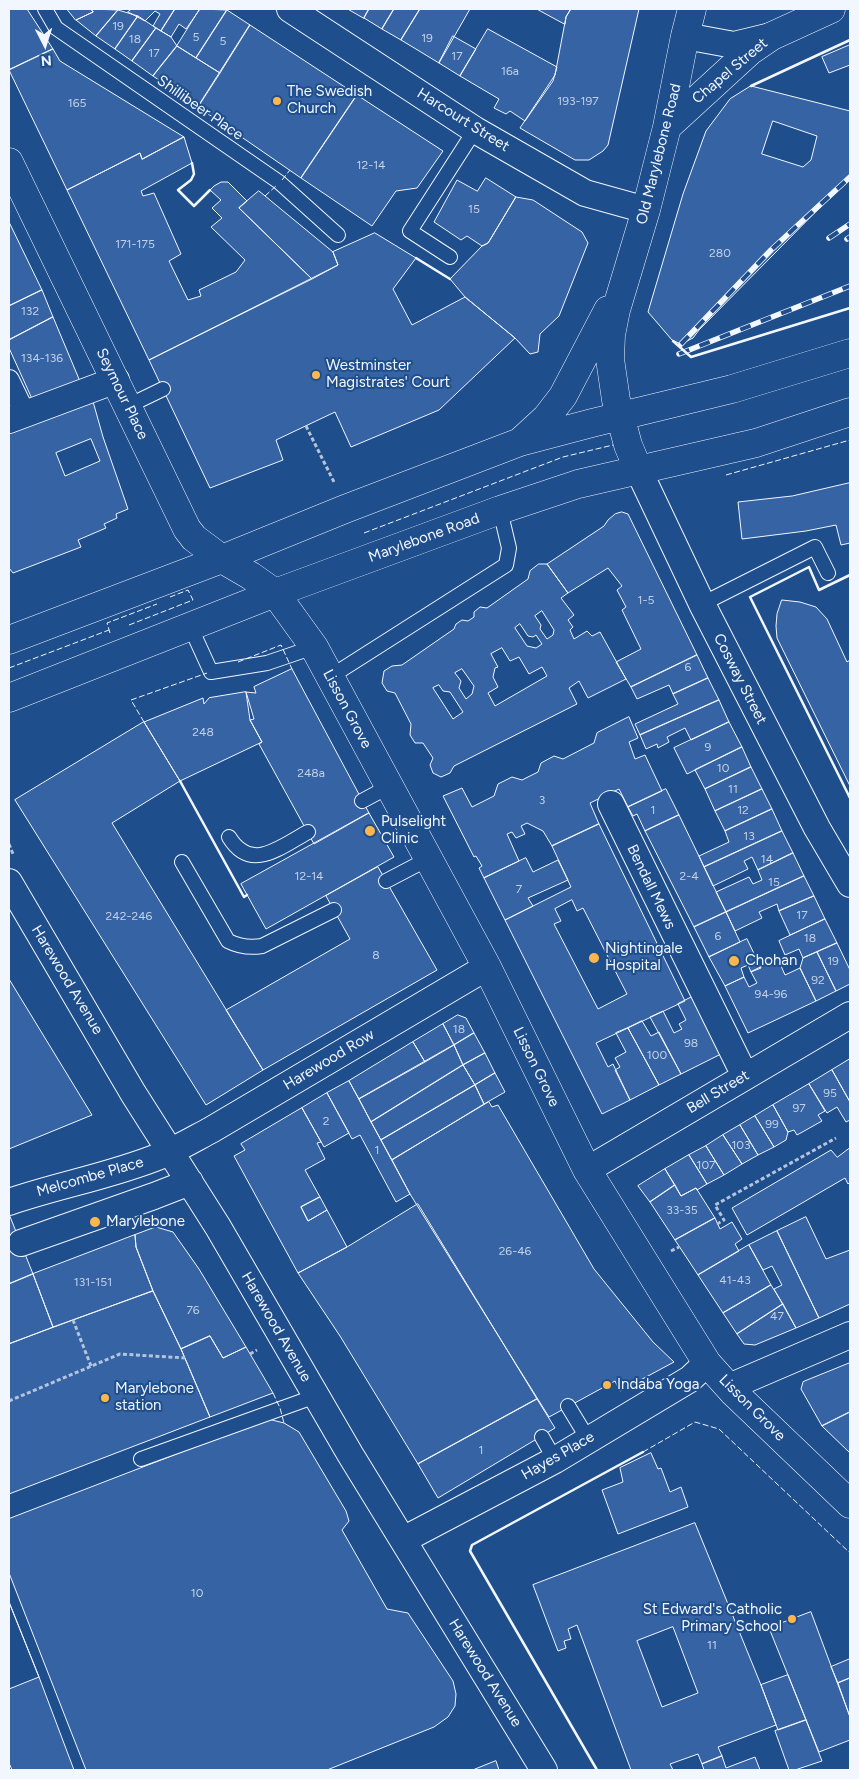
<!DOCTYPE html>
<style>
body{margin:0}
#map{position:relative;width:859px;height:1779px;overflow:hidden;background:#1f4e8c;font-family:Figtree,sans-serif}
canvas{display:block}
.frame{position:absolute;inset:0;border:10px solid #f2f6ff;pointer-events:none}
.north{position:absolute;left:20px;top:20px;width:50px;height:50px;-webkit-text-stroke:4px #1f4e8c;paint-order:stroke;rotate:175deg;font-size:14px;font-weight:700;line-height:20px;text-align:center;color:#f2f6ff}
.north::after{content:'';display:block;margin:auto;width:18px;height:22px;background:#f2f6ff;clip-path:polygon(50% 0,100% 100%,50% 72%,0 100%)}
</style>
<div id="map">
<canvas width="859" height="1779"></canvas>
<div class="frame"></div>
<div class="north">N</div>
</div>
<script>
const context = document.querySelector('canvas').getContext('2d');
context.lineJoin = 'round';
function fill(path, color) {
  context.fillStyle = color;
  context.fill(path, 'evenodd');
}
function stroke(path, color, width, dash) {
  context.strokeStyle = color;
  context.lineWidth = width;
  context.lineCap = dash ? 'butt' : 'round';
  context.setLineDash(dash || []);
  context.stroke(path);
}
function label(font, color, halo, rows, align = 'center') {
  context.font = font + ' Figtree,sans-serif';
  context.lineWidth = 4;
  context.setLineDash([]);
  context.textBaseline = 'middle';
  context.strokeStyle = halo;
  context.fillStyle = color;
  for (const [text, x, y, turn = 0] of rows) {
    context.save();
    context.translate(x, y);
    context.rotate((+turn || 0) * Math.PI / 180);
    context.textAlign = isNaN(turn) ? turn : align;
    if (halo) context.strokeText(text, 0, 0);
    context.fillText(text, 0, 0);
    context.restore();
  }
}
const building = new Path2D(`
 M9,9H27L53,49L9,70Z
 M67,9H91L93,12L76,20Z
 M91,9L118,10L96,36L76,20L93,12Z
 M132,9H175L161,31L153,26L160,14L155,11L145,21L128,12Z
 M175,9H200L186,29L179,24L171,37L161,31Z
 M200,9L227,10L196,58L177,46Z
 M348,9H369L364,18Z
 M369,9H394L382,29L364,18Z
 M394,9H420L401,40L382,29Z
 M420,9H470L439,63L401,40Z
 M537,9H571L566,17L565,24Z
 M571,9H639L608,145L603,151L589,160H575L520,128L555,75L566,17Z
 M118,10L138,16L115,49L96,36Z
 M227,10L250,25L220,73L196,58Z
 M138,16L156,28L132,61L115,49Z
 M250,25L357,95L301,178L198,107Z
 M156,28L171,37L177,46L153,76L132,61Z
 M488,29L557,67L553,81L525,121L510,111L506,114L494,108L499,99L460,76Z
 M453,36L476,49L460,76L439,63Z
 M850,45V65L829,73L822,57Z
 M177,46L220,73L198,107L153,76Z
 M53,49L60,61L184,137L142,159L140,153L67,190L9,70Z
 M751,86L850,111V173L847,180L699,330L693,338L681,344L672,340L648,312L683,194L706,131L730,99ZM773,121L817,136L811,160L803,167L762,154Z
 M357,95L443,151L417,188L396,191L372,226L301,178Z
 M184,137L192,163L141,191L143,196L154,193L181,254L169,261L188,300L201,296L199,290L236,272L245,260L211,227L222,218L212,208L221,200L210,190L214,186L221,182H228L247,201L239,208L312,279L149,360L67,190L140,153L142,159Z
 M486,178L516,197L488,243L482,246L467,236L461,240L434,222L457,180L477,191Z
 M259,191L333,252L338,265L312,279L239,208Z
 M516,197L533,200L582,232L588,243L559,316L540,334L538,352L530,354L515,338L465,297L450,279L482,246L488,243Z
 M9,222L42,290L9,306Z
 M375,233L416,258L393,289L412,325L465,297L515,338L439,410L351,447L335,412L276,440L283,460L210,488L149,360L338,265L333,252Z
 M42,290L53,317L9,340V306Z
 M53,317L79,379L78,384L33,401L9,348V340Z
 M92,398L103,437L128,509L116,514L117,518L104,524L106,528L78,540L81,547L13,573L9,568V430ZM91,439L100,461L65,476L56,453Z
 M850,483V543L841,545L836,525L806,531L742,539L738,502L792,496Z
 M622,512L628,514L697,655L631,687L616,662L641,649L622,610L626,607L617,590L622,586L608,568L568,593L547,564L604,526L608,520L615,514Z
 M539,564H547L568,593L561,598L574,615L568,620L573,627L570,630L574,639L587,631L592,636L600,632L626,679L588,698L579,681L569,688L577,704L454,766L450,773L441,777L433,773L430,765L433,758L423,743H415L410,735L411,724L395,693L387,691L382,683L384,671L392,666L402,665L454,629L456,624L462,620L468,621L474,617V612L480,607L487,608L528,579L530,571ZM542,611L554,630L553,635L547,639L540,629L541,625L535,616ZM520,624L528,636L533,637L536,635L542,644L536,648L527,646L515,628ZM502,648L510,661L519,657L529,674L542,667L547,676L495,706L488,693L498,687L493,677L495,668L498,667L491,654ZM462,669L474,686L472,694L466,699L459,688L461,681L455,673ZM439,685L443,691L450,692L463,712L453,719L433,688Z
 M782,600L800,602L816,607L827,619L847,662L850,660V786L777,638L776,626L777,614Z
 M697,655L708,678L673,694L669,685L637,699L631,687Z
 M292,669L369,813L314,844L259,744L262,742L250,720L254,719L246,692L256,693L254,687Z
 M708,678L719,700L640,735L635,724L678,704L673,694Z
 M246,692L250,720L262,742L180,781L144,722L203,698L204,704L209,698Z
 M719,700L729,722L691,740L685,728L667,737L669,742L658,748L657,744L646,749L640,735Z
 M629,717L638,738L629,742L635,759L645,755L662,791L628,807L619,789L590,803L599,824L552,846L543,831L527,823L521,826L525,834L516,838L512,832L507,834L519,861L484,878L479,868L482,866L476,856L474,857L443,796L462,788L472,807L494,796L498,784L512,777L522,780L538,772L541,763L554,756L563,759L594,743L597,733Z
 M144,722L180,781L112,823L263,1070L206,1105L15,800Z
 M729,722L742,747L687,774L674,748Z
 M742,747L751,767L705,789L695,770Z
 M751,767L762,789L715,811L705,789Z
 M666,789L679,815L645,831L637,814L633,816L628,807Z
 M762,789L772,809L725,831L715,811Z
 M772,809L782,831L704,867L699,856L729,842L725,831Z
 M369,813L394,857L266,929L241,884Z
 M679,815L726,912L694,927L645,831Z
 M599,824L685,1001L596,1043L608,1067L613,1064L630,1100L602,1114L505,920L571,887L552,846ZM572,900L577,911L583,908L627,994L598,1009L554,924L561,921L555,909Z
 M782,831L793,853L758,870L752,857L744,861L748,869L713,886L704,867Z
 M793,853L804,876L726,912L716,892L749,877L753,884L762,880L758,870Z
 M526,858L533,872L558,860L568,880L528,898L533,906L505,920L484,878Z
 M378,867L437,970L263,1070L226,1010L350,939L326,896Z
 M804,876L814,896L779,911L777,904L759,912L762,918L735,931L726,912Z
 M814,896L825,919L790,935L779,911Z
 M726,912L740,942L709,957L694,927Z
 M825,919L837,943L803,958L799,949L785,955L779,941Z
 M747,939L761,968L751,972L748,965L741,968L744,977L725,986L709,957Z
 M837,943L850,970V984L836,991L817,952Z
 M817,952L836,991L816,1001L800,968L803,958Z
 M778,959L785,975L800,968L816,1001L748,1033L725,986L744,977L749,987L757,983L751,972Z
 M9,979L92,1115L9,1149Z
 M692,997L723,1053L681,1074L650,1017L663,1011L674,1033L682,1029L679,1024L686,1020L678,1004Z
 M458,1015L466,1018L474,1033L454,1045L443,1024Z
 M642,1021L651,1036L659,1032L681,1074L659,1085L628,1028Z
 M443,1024L454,1045L425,1062L413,1042Z
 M628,1028L659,1085L630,1100L615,1070L620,1067L615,1058L626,1052L616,1033Z
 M474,1033L485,1053L463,1065L454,1045Z
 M413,1042L425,1062L359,1099L349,1081Z
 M454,1045L463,1065L371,1122L359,1099Z
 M485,1053L495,1073L475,1085L463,1065Z
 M850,1059V1102L832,1070Z
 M463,1065L475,1085L381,1140L371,1122Z
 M832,1070L850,1102V1120L846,1122L837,1107L827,1113L809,1084Z
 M495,1073L505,1092L484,1104L475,1085Z
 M349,1081L410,1194L396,1202L360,1135L352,1139L327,1093Z
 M809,1084L825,1111L818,1115L822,1121L797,1135L794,1130L788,1132L773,1105Z
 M475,1085L484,1104L392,1160L381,1140Z
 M327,1093L349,1133L324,1147L302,1108Z
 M489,1102L492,1107L498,1105L594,1269L653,1342L674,1362L620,1391L615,1381L549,1417L410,1194L392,1160Z
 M773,1105L788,1132L786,1140L774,1147L755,1116Z
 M302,1108L321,1142L317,1143L325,1159L305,1170L320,1197L301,1207L308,1221L327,1210L347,1247L298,1273L234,1156L245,1150L241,1144Z
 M755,1116L774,1147L758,1155L740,1125Z
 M740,1125L758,1155L742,1164L723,1135Z
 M723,1135L742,1164L724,1175L706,1146Z
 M706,1146L724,1175L707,1184L689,1155Z
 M850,1148V1182L848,1184L845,1178L747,1235L732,1208L831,1150L837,1157Z
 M689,1155L707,1184L697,1190L696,1188L681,1196L665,1169Z
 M665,1169L675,1185L650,1202L638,1186Z
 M675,1185L681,1196L696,1188L715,1218L675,1240L650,1202Z
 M320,1197L327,1210L308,1221L301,1207Z
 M418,1204L537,1399L418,1464L340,1336L298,1273L347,1247Z
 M9,1214L33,1274L9,1284Z
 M806,1217L826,1259L850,1250V1304L819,1318L777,1231Z
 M715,1218L720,1229L732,1222L742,1239L735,1244L739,1251L698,1275L675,1240Z
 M156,1227L173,1232L199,1269L246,1347L223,1358L210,1336L181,1349L153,1291L136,1247L135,1235Z
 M777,1231L819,1318L796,1328L774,1289L782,1285L772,1266L763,1270L749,1245Z
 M135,1235L136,1247L153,1291L53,1327L33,1274Z
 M749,1245L771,1285L723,1313L698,1275Z
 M33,1274L53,1327L9,1344V1284Z
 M771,1285L783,1304L737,1334L723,1313Z
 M153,1291L181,1349L210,1417L9,1494V1344Z
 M783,1304L796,1328L755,1345L744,1344L737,1334Z
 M210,1336L223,1358L246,1347L273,1393L210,1417L181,1349Z
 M850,1363V1412L822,1426L801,1389L803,1382Z
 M537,1399L555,1428L438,1498L418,1464Z
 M850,1412V1453L822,1426Z
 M268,1419L284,1423L299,1432L346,1511L349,1521L342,1530L387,1609L408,1613L453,1681L456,1694L455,1706L448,1717L434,1727L327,1770H86L9,1573V1519Z
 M651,1453L658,1469L661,1468L670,1492L681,1487L688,1507L618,1534L602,1490L623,1482L620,1468Z
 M695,1523L761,1685L776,1725L718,1747L722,1756L702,1764L698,1754L670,1764L673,1770H631L577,1625L568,1629L571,1639L564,1641L566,1648L558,1651L533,1585ZM673,1627L698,1693L662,1707L637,1641Z
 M9,1602L39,1677L9,1689Z
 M9,1602L39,1677L74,1770H12L9,1763Z
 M811,1612L850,1717V1740L819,1752L769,1628Z
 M850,1659V1678L838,1683L831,1667Z
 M788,1675L806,1720L778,1730L761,1685Z
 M850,1678V1717L838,1683Z
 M806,1720L822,1761L795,1770H789L775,1731Z
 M722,1756L726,1768L755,1757L760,1770H704L702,1764Z
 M496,1761L499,1770H473Z`);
fill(building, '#3563a3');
stroke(building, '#f2f6ff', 1);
const service = new Path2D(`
 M45,9L56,28L279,182L338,235
 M450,257L410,231L475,130
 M128,406L163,389
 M702,604L815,547L828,573
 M190,626L211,672L267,663L314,647
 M330,677L506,565L509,548L500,510
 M362,801L388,787
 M229,837C251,873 280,847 308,832
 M182,862L228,941C240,947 250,948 262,946L334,910
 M386,881L428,859
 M568,1406L588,1439
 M542,1437L555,1460
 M141,1459L316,1396`);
const pedestrian = new Path2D(`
 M9,380L25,413`);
const minor = new Path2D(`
 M290,9L475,130L585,193L646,210
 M685,36L734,45L771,36
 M9,420L116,380
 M638,469L702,604L817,828L850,884
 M611,804L745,1076
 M9,882L133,1093L218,1227L350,1454L544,1770
 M587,1170L850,1015
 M9,1202C58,1185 111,1176 160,1156C177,1149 194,1139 211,1130L487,967
 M21,1243L154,1196L190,1182
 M729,1387L850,1335
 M403,1540L555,1460L690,1379L707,1363`);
const tertiary = new Path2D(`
 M9,162L187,529L194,538L222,559`);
const secondary = new Path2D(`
 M222,559L251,576L275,593L314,647L487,967L587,1170L707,1363L733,1392L850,1504`);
const trunk = new Path2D(`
 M667,127L750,51L772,36L831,9
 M521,441L546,418L563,396L608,310
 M638,469L628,445L616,400L610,359L611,335L616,310L646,210L667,127L685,36L692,9
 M9,640L222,559L345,509L520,442L592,423L732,389L850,353
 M9,698L275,593L500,510L578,484L756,443L850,412`);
stroke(service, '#f2f6ff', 16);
stroke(pedestrian, '#f2f6ff', 22);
stroke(minor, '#f2f6ff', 28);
stroke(tertiary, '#f2f6ff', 29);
stroke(secondary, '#f2f6ff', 29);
stroke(trunk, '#f2f6ff', 29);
stroke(new Path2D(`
 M306,426L334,482
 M9,844L13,854
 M717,1224L724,1220L715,1205L836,1138
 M671,1251L679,1247
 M73,1320L91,1366
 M250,1354L257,1350
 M9,1401L120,1354L185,1358`), '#b3c4dc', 3, [4, 2.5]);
stroke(service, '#1f4e8c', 14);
stroke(pedestrian, '#1f4e8c', 20);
stroke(minor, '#1f4e8c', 26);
stroke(tertiary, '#1f4e8c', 28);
stroke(secondary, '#1f4e8c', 28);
stroke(trunk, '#1f4e8c', 28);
const rail = new Path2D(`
 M829,238L850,224
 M847,239L850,237
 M681,344L771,250L850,177
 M679,354L850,286`);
stroke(rail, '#f2f6ff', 5.5);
stroke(rail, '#1f4e8c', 4, [11]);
stroke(new Path2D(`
 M282,180L290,170
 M265,196L277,185
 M726,475L850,440
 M364,533L563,457L613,445
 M129,625L193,600L188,590L170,597
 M110,633L107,623L157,604
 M238,662L281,645L292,669
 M9,668L109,630
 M144,722L131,700L207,673
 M273,1393L280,1408L284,1423
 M643,1452L695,1422L719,1429L850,1553
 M850,1536V1537`), '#f2f6ff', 1, [6, 2.5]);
stroke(new Path2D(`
 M751,86L850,40
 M192,163L194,174L191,180L178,190L194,206L210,190
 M416,258L450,279
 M673,341L691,357L850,308
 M850,575L819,590L809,567L750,597L850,798
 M180,781L244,897L247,895
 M597,1770L470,1551L472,1545L643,1452`), '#f2f6ff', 2.5);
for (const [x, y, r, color] of [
 [277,101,5,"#ffb74d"],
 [316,375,5,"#ffb74d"],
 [370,831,6,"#ffb74d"],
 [594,958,6,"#ffb74d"],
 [734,961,6,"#ffb74d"],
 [95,1222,6,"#ffb74d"],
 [607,1385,5,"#ffb74d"],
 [105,1398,5,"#ffb74d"],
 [792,1619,5,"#ffb74d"]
]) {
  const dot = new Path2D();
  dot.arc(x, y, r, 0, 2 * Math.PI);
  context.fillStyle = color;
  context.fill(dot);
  stroke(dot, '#1f4e8c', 2);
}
label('12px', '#c3d1e8', null, [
 ["19",118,26],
 ["5",196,37],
 ["19",427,38],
 ["18",135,39],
 ["5",223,41],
 ["17",154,53],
 ["17",457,56],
 ["16a",510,71],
 ["193-197",578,101],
 ["165",77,103],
 ["12-14",371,165],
 ["15",474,209],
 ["171-175",135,244],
 ["280",720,253],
 ["132",30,311],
 ["134-136",42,358],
 ["1-5",646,600],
 ["6",688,667],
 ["248",203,732],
 ["9",708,747],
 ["10",723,768],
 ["248a",311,773],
 ["11",733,789],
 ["3",542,800],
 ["1",653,810],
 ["12",743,810],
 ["13",749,836],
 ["14",767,859],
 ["12-14",309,876],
 ["2-4",689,876],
 ["15",774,882],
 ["7",519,889],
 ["17",802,915],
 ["242-246",129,916],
 ["6",718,936],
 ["18",810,938],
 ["8",376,955],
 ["19",833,961],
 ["92",818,980],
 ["94-96",771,994],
 ["18",459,1029],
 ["98",691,1043],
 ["100",657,1055],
 ["95",830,1093],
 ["97",799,1108],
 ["2",326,1121],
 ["99",772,1124],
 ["103",741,1145],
 ["1",377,1150],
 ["107",706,1165],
 ["33-35",682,1210],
 ["26-46",515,1251],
 ["41-43",735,1280],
 ["131-151",93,1282],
 ["76",193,1310],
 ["47",777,1316],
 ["1",481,1450],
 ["10",197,1593],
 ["11",712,1645]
]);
label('15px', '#f2f6ff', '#1f4e8c', [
 ["Chapel Street",730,71,-40],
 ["Shillibeer Place",200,108,35],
 ["Harcourt Street",463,120,32],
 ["Old Marylebone Road",659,154,-76],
 ["Seymour Place",122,394,64],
 ["Marylebone Road",424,538,-20],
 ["Cosway Street",740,679,63],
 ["Lisson Grove",347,709,62],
 ["Bendall Mews",651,887,64],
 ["Harewood Avenue",67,980,59],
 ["Harewood Row",329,1060,-31],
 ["Lisson Grove",536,1067,64],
 ["Bell Street",718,1092,-31],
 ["Melcombe Place",90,1177,-16],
 ["Harewood Avenue",276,1327,60],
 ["Lisson Grove",752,1408,45],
 ["Hayes Place",558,1456,-30],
 ["Harewood Avenue",485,1673,58]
]);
label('15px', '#f2f6ff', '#1f4e8c', [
 ["The Swedish",287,92],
 ["Church",287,109],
 ["Westminster",326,366],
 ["Magistrates' Court",326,383],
 ["Pulselight",381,822],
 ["Clinic",381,839],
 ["Nightingale",605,949],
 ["Hospital",605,966],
 ["Chohan",745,961],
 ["Marylebone",106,1222],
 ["Indaba Yoga",617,1385],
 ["Marylebone",115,1389],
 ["station",115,1406],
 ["St Edward's Catholic",782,1610,"right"],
 ["Primary School",782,1627,"right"]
], 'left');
</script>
